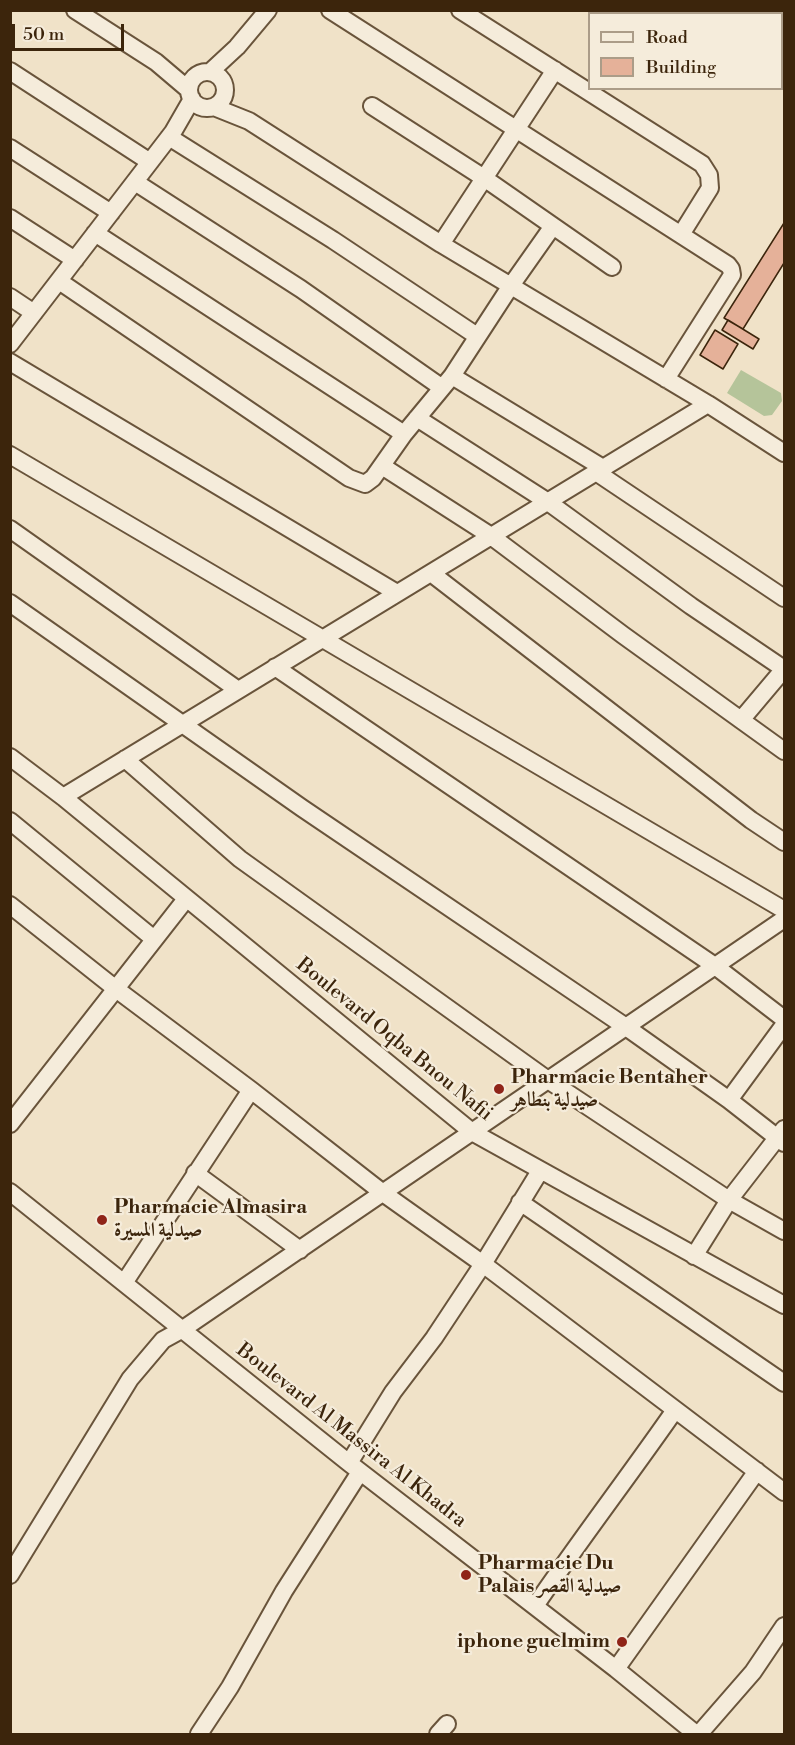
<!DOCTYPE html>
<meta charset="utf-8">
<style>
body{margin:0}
#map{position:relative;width:795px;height:1745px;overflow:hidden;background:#f0e2c8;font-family:"Libre Bodoni",serif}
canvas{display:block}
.frame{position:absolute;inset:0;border:12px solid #3c250c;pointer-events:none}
.legend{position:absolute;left:588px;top:12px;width:195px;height:78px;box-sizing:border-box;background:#f5ecdb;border:2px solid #ab9c88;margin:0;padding:8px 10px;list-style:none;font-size:18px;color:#3c250c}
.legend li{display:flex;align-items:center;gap:12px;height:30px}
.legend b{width:30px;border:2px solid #ab9c88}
.scale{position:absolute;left:12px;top:24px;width:112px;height:27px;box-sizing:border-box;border:3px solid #3c250c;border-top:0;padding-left:8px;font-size:18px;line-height:21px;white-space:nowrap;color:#3c250c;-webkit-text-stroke:4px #f5ecdb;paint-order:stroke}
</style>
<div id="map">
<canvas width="795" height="1745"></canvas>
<div class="frame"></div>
<ul class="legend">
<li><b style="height:8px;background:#f5ecdb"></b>Road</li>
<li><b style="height:16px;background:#e5b199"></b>Building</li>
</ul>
<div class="scale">50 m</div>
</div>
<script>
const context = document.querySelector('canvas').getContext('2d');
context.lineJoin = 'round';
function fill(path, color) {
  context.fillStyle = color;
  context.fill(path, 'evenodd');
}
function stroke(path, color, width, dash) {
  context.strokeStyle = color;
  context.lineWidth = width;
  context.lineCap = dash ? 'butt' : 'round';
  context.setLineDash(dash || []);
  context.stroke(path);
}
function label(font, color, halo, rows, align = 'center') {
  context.font = font + ' "Libre Bodoni",Amiri,serif';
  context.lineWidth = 4.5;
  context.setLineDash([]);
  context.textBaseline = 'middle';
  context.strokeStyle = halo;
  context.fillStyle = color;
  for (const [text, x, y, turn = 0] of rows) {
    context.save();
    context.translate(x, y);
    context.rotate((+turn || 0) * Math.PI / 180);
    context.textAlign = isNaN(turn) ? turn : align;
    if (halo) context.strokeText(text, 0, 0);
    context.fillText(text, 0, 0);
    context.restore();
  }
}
fill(new Path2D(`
 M741,370L781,393L782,401L772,415L764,416L727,393Z`), '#b5c49a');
const building = new Path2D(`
 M784,223V263L743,329L724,318Z
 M728,320L759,339L753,349L722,330Z
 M715,330L738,344L723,369L700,355Z`);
fill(building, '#e5b199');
stroke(building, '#3c250c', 1.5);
const minor = new Path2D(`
 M75,10L156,62L189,90
 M330,10L728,265L731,269L732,275L666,379
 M460,10L702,164L709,175L710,188L682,233
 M10,71L150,162
 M189 90a18 18 0 1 1 36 0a18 18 0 1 1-36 0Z
 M210,72L237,47L268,10
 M372,106L484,178L612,267
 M214,107L249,121L441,244L708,404L784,453
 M169,137L333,240L477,336
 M10,148L111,213
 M135,182L301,289L441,387
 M10,218L75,260
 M95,233L404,434
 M441,244L555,70
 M59,281L349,478L365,484L373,478L404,434L452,376L510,287L553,226
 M10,297L34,313
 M10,344L173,132L192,99
 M10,362L397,593
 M452,376L603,468
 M417,418L548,502L691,606L784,669
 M10,455L784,910
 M382,466L491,536L623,635L784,751
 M596,472L784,598
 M10,529L238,690
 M431,573L751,820L784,842
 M10,603L302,808L626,1027L729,1100L784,1143
 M275,667L715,966L784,1019
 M741,720L784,669
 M10,757L63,797L472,1132L784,1305
 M125,759L240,859L548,1080L729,1200L784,1231
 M63,797L708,404
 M10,821L154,939
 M10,905L116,989L251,1090L383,1193L483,1264L784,1492
 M729,1100L784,1025
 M10,1124L186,899
 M195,1173L300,1250
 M10,1192L349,1463L616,1669L696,1734
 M520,1202L784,1383
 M694,1256L729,1200L784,1129
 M124,1283L251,1090
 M349,1463L393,1392L434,1338L483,1264L540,1171
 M10,1575L130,1379L163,1340L183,1329L784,919
 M535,1606C580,1540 629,1476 675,1410
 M616,1669L757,1471
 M199,1734L230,1687L284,1591L360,1472
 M438,1734L447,1724
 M699,1734L753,1672L784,1626`);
stroke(minor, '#69543b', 20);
stroke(minor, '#f5ecdb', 16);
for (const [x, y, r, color] of [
 [499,1089,6,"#8f2418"],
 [102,1220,6,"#8f2418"],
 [466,1575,6,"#8f2418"],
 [622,1642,6,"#8f2418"]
]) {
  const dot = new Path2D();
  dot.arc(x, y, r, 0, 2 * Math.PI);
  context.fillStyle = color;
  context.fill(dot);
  stroke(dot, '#f5ecdb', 2);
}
label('20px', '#3c250c', '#f5ecdb', [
 ["Boulevard Oqba Bnou Nafii",394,1040,39],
 ["Boulevard Al Massira Al Khadra",351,1436,38]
]);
label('bold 20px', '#3c250c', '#f5ecdb', [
 ["Pharmacie Bentaher",511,1078],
 ["صيدلية بنطاهر",511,1101],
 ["Pharmacie Almasira",114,1208],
 ["صيدلية المسيرة",114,1231],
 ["Pharmacie Du",478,1564],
 ["Palais صيدلية القصر",478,1587],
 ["iphone guelmim",610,1642,"right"]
], 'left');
</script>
